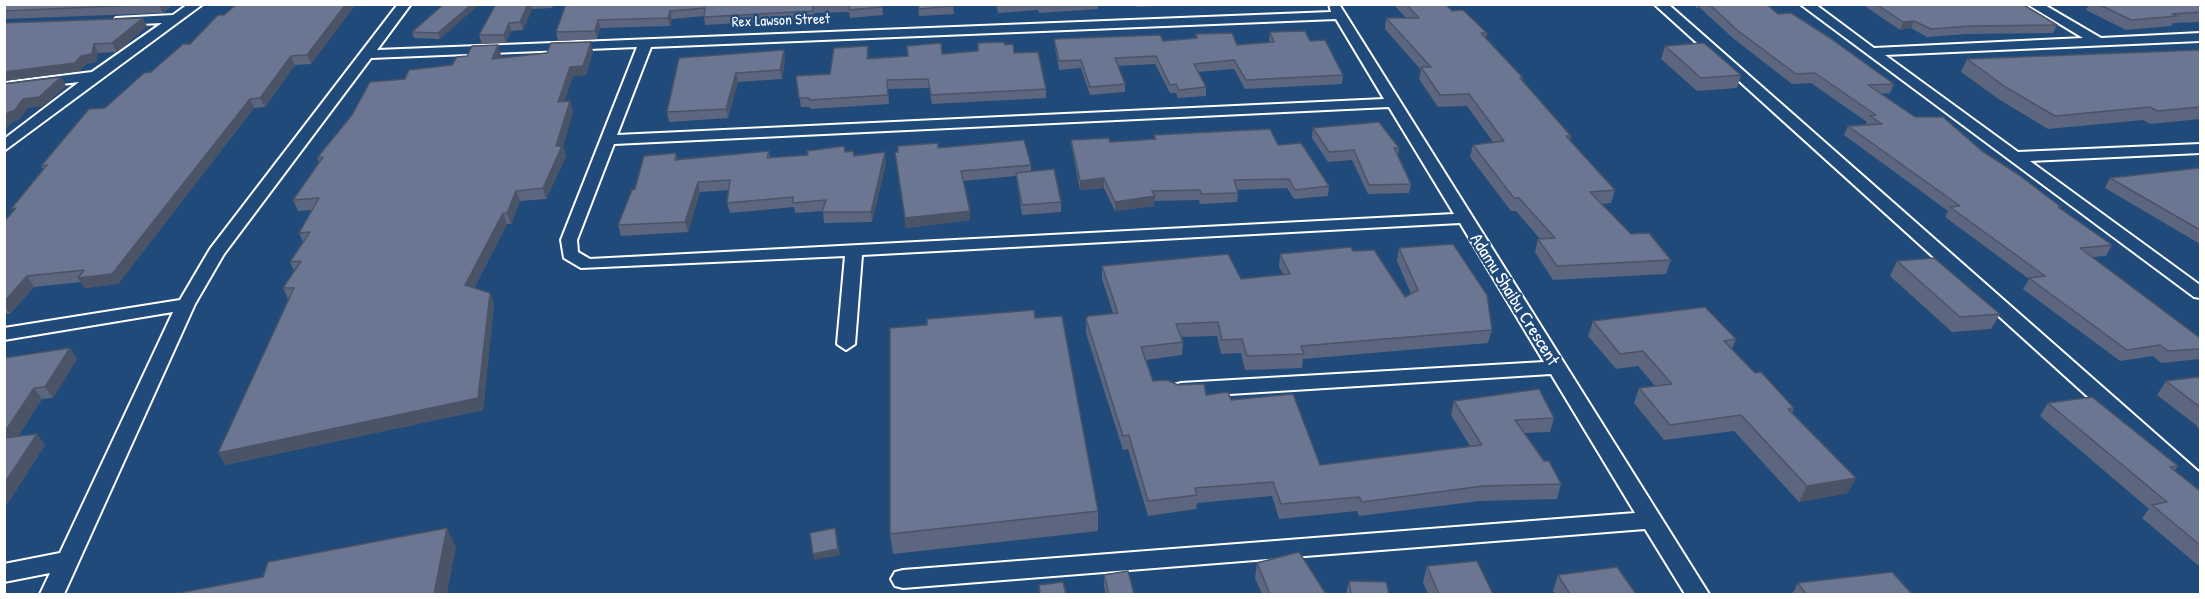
<!DOCTYPE html>
<style>
body{margin:0}
#map{position:relative;width:2205px;height:599px;overflow:hidden;background:#1f4a7a;font-family:"Patrick Hand",sans-serif}
canvas{display:block}
.frame{position:absolute;inset:0;border:6px solid #fff;pointer-events:none}
</style>
<div id="map">
<canvas width="2205" height="599"></canvas>
<div class="frame"></div>
</div>
<script>
const context = document.querySelector('canvas').getContext('2d');
context.lineJoin = 'round';
function stroke(path, color, width, dash) {
  context.strokeStyle = color;
  context.lineWidth = width;
  context.lineCap = dash ? 'butt' : 'round';
  context.setLineDash(dash || []);
  context.stroke(path);
}
function fill(path, color) {
  context.fillStyle = color;
  context.fill(path, 'evenodd');
}
function label(font, color, halo, rows, align = 'center') {
  context.font = font + ' "Patrick Hand",sans-serif';
  context.lineWidth = 4.5;
  context.setLineDash([]);
  context.textBaseline = 'middle';
  context.strokeStyle = halo;
  context.fillStyle = color;
  for (const [text, x, y, turn = 0] of rows) {
    context.save();
    context.translate(x, y);
    context.rotate((+turn || 0) * Math.PI / 180);
    context.textAlign = isNaN(turn) ? turn : align;
    if (halo) context.strokeText(text, 0, 0);
    context.fillText(text, 0, 0);
    context.restore();
  }
}
const minor = new Path2D(`
 M188,4H203L4,151V139L79,82L4,91V83L92,72L162,23L120,25L114,21L116,18L173,15Z
 M398,4H411L377,50L1331,12L1329,4H1339L1709,594H1685L1645,529L903,588L895,586L891,579L895,572L903,570L1635,513L1551,374L1181,397L1174,395L1171,390L1174,385L1181,383L1544,362L1460,223L862,255L855,344L846,350L837,344L845,256L581,268L564,258L561,240L637,47L371,58L224,254L195,304L64,594H40L50,573L4,582V564L60,553L173,312L4,340V328L180,300L210,249ZM1336,19L1384,99L617,135L651,47ZM1389,107L1454,214L590,259L578,252L577,240L614,144Z
 M1654,4H1668L2200,473V493L2192,491Z
 M1800,4H1815L1874,48L2083,38L2027,4H2043L2101,38L2200,33V41L1885,55L2018,152L2200,144V153L2030,161L2200,285V298L2194,297Z`);
stroke(minor, '#fff', 4);
fill(minor, '#1f4a7a');
fill(new Path2D(`
 M4,4H173L163,13L4,19Z
 M237,4H356L311,64L295,65L265,107L254,108L118,284L85,288L81,282L34,287L10,314H4V222L13,212L43,169L41,166L105,108L151,72L190,44Z
 M444,4L440,39L414,38L412,32Z
 M496,4H554L552,8L532,9L523,30L511,31L506,43L482,44L479,35Z
 M566,4H882L883,15L850,18L849,12L814,13V19L705,25L704,16L672,19L670,26L600,28L597,39L558,41L556,32Z
 M918,4H953L954,14L919,16Z
 M996,4H1098V9L1039,13L1038,10L998,13Z
 M1135,4H1186L1137,7Z
 M1393,4H1445L1452,11L1487,33L1486,38L1523,78L1522,81L1571,136L1570,140L1615,190L1611,203L1602,204L1631,234L1671,260L1666,274L1553,280L1535,252L1538,239H1540L1516,211H1511L1470,157L1473,145L1493,142L1467,106L1438,107L1419,79L1421,70L1385,29L1386,18H1406Z
 M1692,4H1766L1778,14L1894,84L1890,93L1880,94L1915,117L1982,151L2061,207L2060,209L2112,245L2106,256L2092,257L2200,338V359L2161,363L2153,356L2120,361L2023,289L2029,279L1945,217L1948,211L1844,135L1848,126L1866,124L1867,122L1811,83L1792,84L1734,39L1700,8H1697Z
 M1862,4H2022L2057,25L2053,33L1967,34L1927,37L1911,28L1900,30Z
 M2089,4H2200V22L2173,23L2171,26L2126,30L2086,10Z
 M4,23L147,26L117,52L98,53L96,62L86,64L79,71L4,81Z
 M1270,32L1310,41L1343,75L1342,84L1245,89L1234,69L1198,72L1206,87V96L1178,98L1176,93H1170L1155,64L1118,66L1125,84V92L1090,95L1081,68L1059,70L1055,47L1054,39L1163,41L1196,38V34L1237,45L1270,42L1269,40Z
 M1005,45L1014,53L1046,89V98L932,104L929,88L888,89L889,104L810,109V107H801L796,76L830,74L869,55L868,58L942,54L978,51Z
 M1665,46L1741,75L1737,88L1697,91L1661,59Z
 M784,50L785,59L782,79L738,82L728,118L669,122L667,112L679,58Z
 M2200,50V119L2150,124L2143,120L2048,129L2000,100L1961,72L1967,59Z
 M593,51L586,75L573,76L564,101L573,111L563,146L566,156L546,199L520,201L511,224H507L474,288L490,293L494,304L483,410L225,465L288,299L283,288L294,271L290,262L303,242L299,233L313,210L298,211L293,200L319,163L317,158L405,79L452,65L501,55L500,58Z
 M1313,128L1399,148L1398,155L1411,184L1409,193L1368,194L1352,160L1328,162L1312,138Z
 M1154,135L1278,145L1329,186L1328,196L1294,199L1287,188L1237,190L1238,193L1237,202L1200,204L1199,200L1154,201V206L1115,211L1104,188L1080,190L1072,149L1071,140L1110,142L1154,139Z
 M938,148L1031,165V172L1061,202V212L1022,215L1016,176L963,181L970,211V220L906,228L895,152Z
 M769,151L770,158L845,152L854,156L886,163L872,222L824,223L823,211L795,213L794,207L730,213L727,203L729,190L700,192L688,232L621,236L618,225L676,153L677,159Z
 M2200,169V244L2105,188L2110,178Z
 M1399,248L1492,330L1488,343L1303,359L1302,368L1245,370L1241,353L1221,354L1217,336L1181,337L1183,342L1182,355L1146,360L1153,381L1178,385L1206,395L1231,400L1320,465L1470,446L1451,415L1454,401L1554,418L1550,432L1524,433L1561,484L1557,499L1480,501L1359,516L1357,511L1279,519L1272,496L1197,503L1196,509L1148,516L1128,449L1123,450L1086,333V319L1113,313L1102,279V266L1241,279L1283,274L1279,267L1280,254L1353,251L1405,297L1411,294L1397,261Z
 M1897,261L2000,314L1991,329L1952,332L1890,276Z
 M1035,318L1098,511V531L893,554L890,534Z
 M1593,321L1736,339L1732,349L1755,373L1794,408L1792,413L1848,493L1799,502L1734,431L1664,440L1634,403L1639,388L1655,386L1638,366L1616,369L1588,336Z
 M70,348L77,359L53,398L42,399L18,436L45,445L4,509V358Z
 M2200,379V432L2196,425L2157,395L2166,381Z
 M2048,403L2178,466L2174,471L2200,491V567L2142,518L2149,509L2040,416Z
 M1257,563L1326,594H1262L1255,578Z
 M1427,566L1493,594H1428L1423,582Z
 M1104,575L1134,594H1106L1104,586Z
 M1558,575L1636,594H1555L1553,591Z
 M1349,581L1389,594H1346Z
 M1798,583L1912,594H1792Z`), '#5c667e');
fill(new Path2D(`
 M160,4H173L163,13L159,5Z
 M346,4H356L311,64L307,55Z
 M472,4H480L440,39L438,33Z
 M528,4H531L532,9L523,30L520,22Z
 M1698,4H1701L1700,8H1697Z
 M670,11L672,19L670,26L668,18Z
 M143,18L147,26L117,52L112,43Z
 M598,20L600,28L597,39L595,31Z
 M1914,21L1911,28L1900,30L1903,22Z
 M509,23L511,31L506,43L504,35Z
 M591,42L593,51L586,75L573,76L561,112L558,102L570,67Z
 M94,44L98,53L96,62L86,64L79,71L4,81V72L81,56Z
 M498,45L501,55L495,68L492,59Z
 M784,50L785,59L782,79L780,70Z
 M291,56L295,65L265,107L260,98Z
 M736,73L738,82L728,118L726,109Z
 M61,77L66,86L44,106L28,108L19,120L14,121L4,130V116L23,99Z
 M250,99L254,108L118,284L85,288L78,278Z
 M570,101L573,111L563,146L566,156L546,199L543,188Z
 M885,152L886,163L872,222L871,212Z
 M1104,178V188L1080,190V181Z
 M698,182L700,192L688,232L685,222Z
 M516,191L520,201L511,224L507,213Z
 M1155,196L1154,206L1115,211V202Z
 M970,211V220L906,228L905,218Z
 M503,213L507,224L469,297L465,285Z
 M27,276L34,287L10,314L4,305V302Z
 M490,293L494,304L483,410L225,465L218,453Z
 M70,348L77,359L53,398L45,387Z
 M34,388L42,399L9,449L4,443V433Z
 M37,434L45,445L4,509V484Z
 M1856,478L1848,493L1799,502L1807,486Z
 M447,528L456,547L447,594H434Z
 M835,528L840,555L814,560L813,554Z`), '#4b5366');
const building = new Path2D(`
 M4,4H160L4,11Z
 M237,4H346L307,55L291,56L260,98L250,99L112,274L78,278L84,270L27,276L4,302V222L16,208L11,209L47,165L41,166L89,109L105,108L144,73L151,72L183,44H190L218,15H224Z
 M444,4H472L438,33L412,32Z
 M496,4H528L520,22L509,23L504,35H479Z
 M566,4H831L813,5V11L704,17L705,8L670,11L668,18L598,20L595,31L556,32Z
 M849,4H882V7L849,10Z
 M918,4H953V6L919,9Z
 M1406,4H1445L1452,11L1463,10L1487,33H1481L1523,78H1520L1571,136H1566L1615,190L1590,192L1631,234L1649,233L1671,260L1557,266L1538,239L1555,238L1519,198H1514L1473,145L1504,141L1469,94L1440,95L1421,67H1431L1386,18H1419Z
 M1709,4H1766L1778,14L1791,13L1830,38L1894,84L1868,85L1915,117H1943L1982,151L2019,175L2061,207H2058L2112,245L2080,248L2200,338V349L2168,351L2160,345L2127,350L2029,278L2045,276L1950,207L1960,206L1848,126L1882,124L1870,116L1876,115L1815,73L1796,74L1737,30Z
 M1876,4H2022L2057,25L1971,26L1931,29L1914,21L1903,22Z
 M2098,4H2200V12L2172,14L2177,16L2131,20Z
 M143,18L112,43L94,44L92,54L81,56L75,63L4,72V23Z
 M1305,31L1310,41L1325,40L1343,75L1246,80L1234,60L1194,64L1206,87L1179,90L1176,84L1170,85L1156,56L1115,58L1125,84L1090,87L1081,60L1059,61L1054,39L1160,35L1163,41L1197,38L1196,34L1232,33L1237,45L1274,42L1270,32Z
 M591,42L583,66L570,67L558,102L570,101L556,146H562L543,188L516,191L507,213H503L465,285L490,293L478,398L218,453L294,288H283L301,261L290,262L310,232L299,233L319,198L293,200L323,157L317,158L352,115L370,82L405,79L409,70L452,65L457,57L467,56L472,46L498,45L492,59L547,53L551,43Z
 M1004,42L1005,45L1013,44L1014,53L1038,52L1046,89L931,95L928,79L887,80L888,95L809,100V98H799L796,76L830,74L834,48L868,46L867,59L908,56L907,46L941,43L942,54L978,51V43Z
 M1704,43L1741,75L1701,78L1665,46Z
 M784,50L780,70L736,73L726,109L667,112L679,58Z
 M2200,50V107L2157,111L2150,107L2055,116L2007,88L1967,59Z
 M61,77L39,97L23,99L14,111L9,112L4,116V84Z
 M1379,122L1399,148H1394L1411,184L1369,185L1354,150L1329,152L1313,128Z
 M1270,129L1278,145L1301,143L1329,186L1295,190L1289,179L1234,180L1238,193L1201,194L1200,190L1152,191L1155,196L1115,202L1104,178L1080,181L1071,140L1109,138L1110,142L1156,139L1154,135Z
 M1024,140L1031,165L961,171L970,211L905,218L895,152H898V146L938,143V148Z
 M844,146L845,152L853,151L854,156L885,152L871,212H822L826,200L793,203V197L727,203L730,180L698,182L685,222L618,225L632,190L635,189L644,156L676,153L675,160L769,151L767,158L808,155L807,151Z
 M2199,168L2200,169V230L2110,178Z
 M1054,169L1061,202L1022,205L1016,173Z
 M1453,244L1487,295L1492,330L1301,346L1304,354L1247,356L1242,339L1222,340L1218,322L1176,324L1183,342L1141,347L1153,381L1167,380L1178,385L1204,384L1206,395L1228,392L1231,400L1293,394L1320,465L1482,445L1454,401L1539,389L1554,418L1515,420L1544,461H1549L1561,484L1483,486L1362,502L1359,497L1281,504L1273,482L1195,488L1197,495L1148,501L1129,435L1123,436L1086,319L1088,316L1118,313L1102,266L1228,254L1241,279L1290,274L1280,254L1351,247L1353,251L1374,250L1405,297L1418,290L1399,248Z
 M1934,258L2000,314L1960,317L1897,261Z
 M1705,307L1736,339L1724,341L1755,373L1761,372L1794,408L1788,409L1856,478L1807,486L1741,415L1670,425L1639,388L1672,384L1643,351L1620,354L1593,321Z
 M1034,310L1035,318L1062,316L1098,511L890,534V328L927,325V319Z
 M70,348L45,387L34,388L4,433V358Z
 M2198,377L2200,379V407L2166,381Z
 M2092,397L2178,466L2170,467L2200,491V545L2152,505L2167,502L2048,403Z
 M37,434L4,484V438Z
 M447,528L434,594H174L263,577L268,562Z
 M835,528L838,549L813,554L810,533Z
 M1299,552L1326,594H1270L1257,563Z
 M1477,561L1493,594H1439L1427,566Z
 M1617,567L1636,594H1570L1558,575Z
 M1128,571L1134,594H1109L1104,575Z
 M1892,572L1912,594H1806L1798,583Z
 M1349,581L1386,582L1389,594H1351Z
 M1063,582L1066,594H1040L1039,585Z`);
fill(building, '#6b7792');
stroke(building, '#4b5366', 1.5);
label('15px', '#fff', '#1f4a7a', [
 ["Rex Lawson Street",781,21,-2]
]);
label('18px', '#fff', '#1f4a7a', [
 ["Adamu Shaibu Crescent",1514,300,58]
]);
</script>
